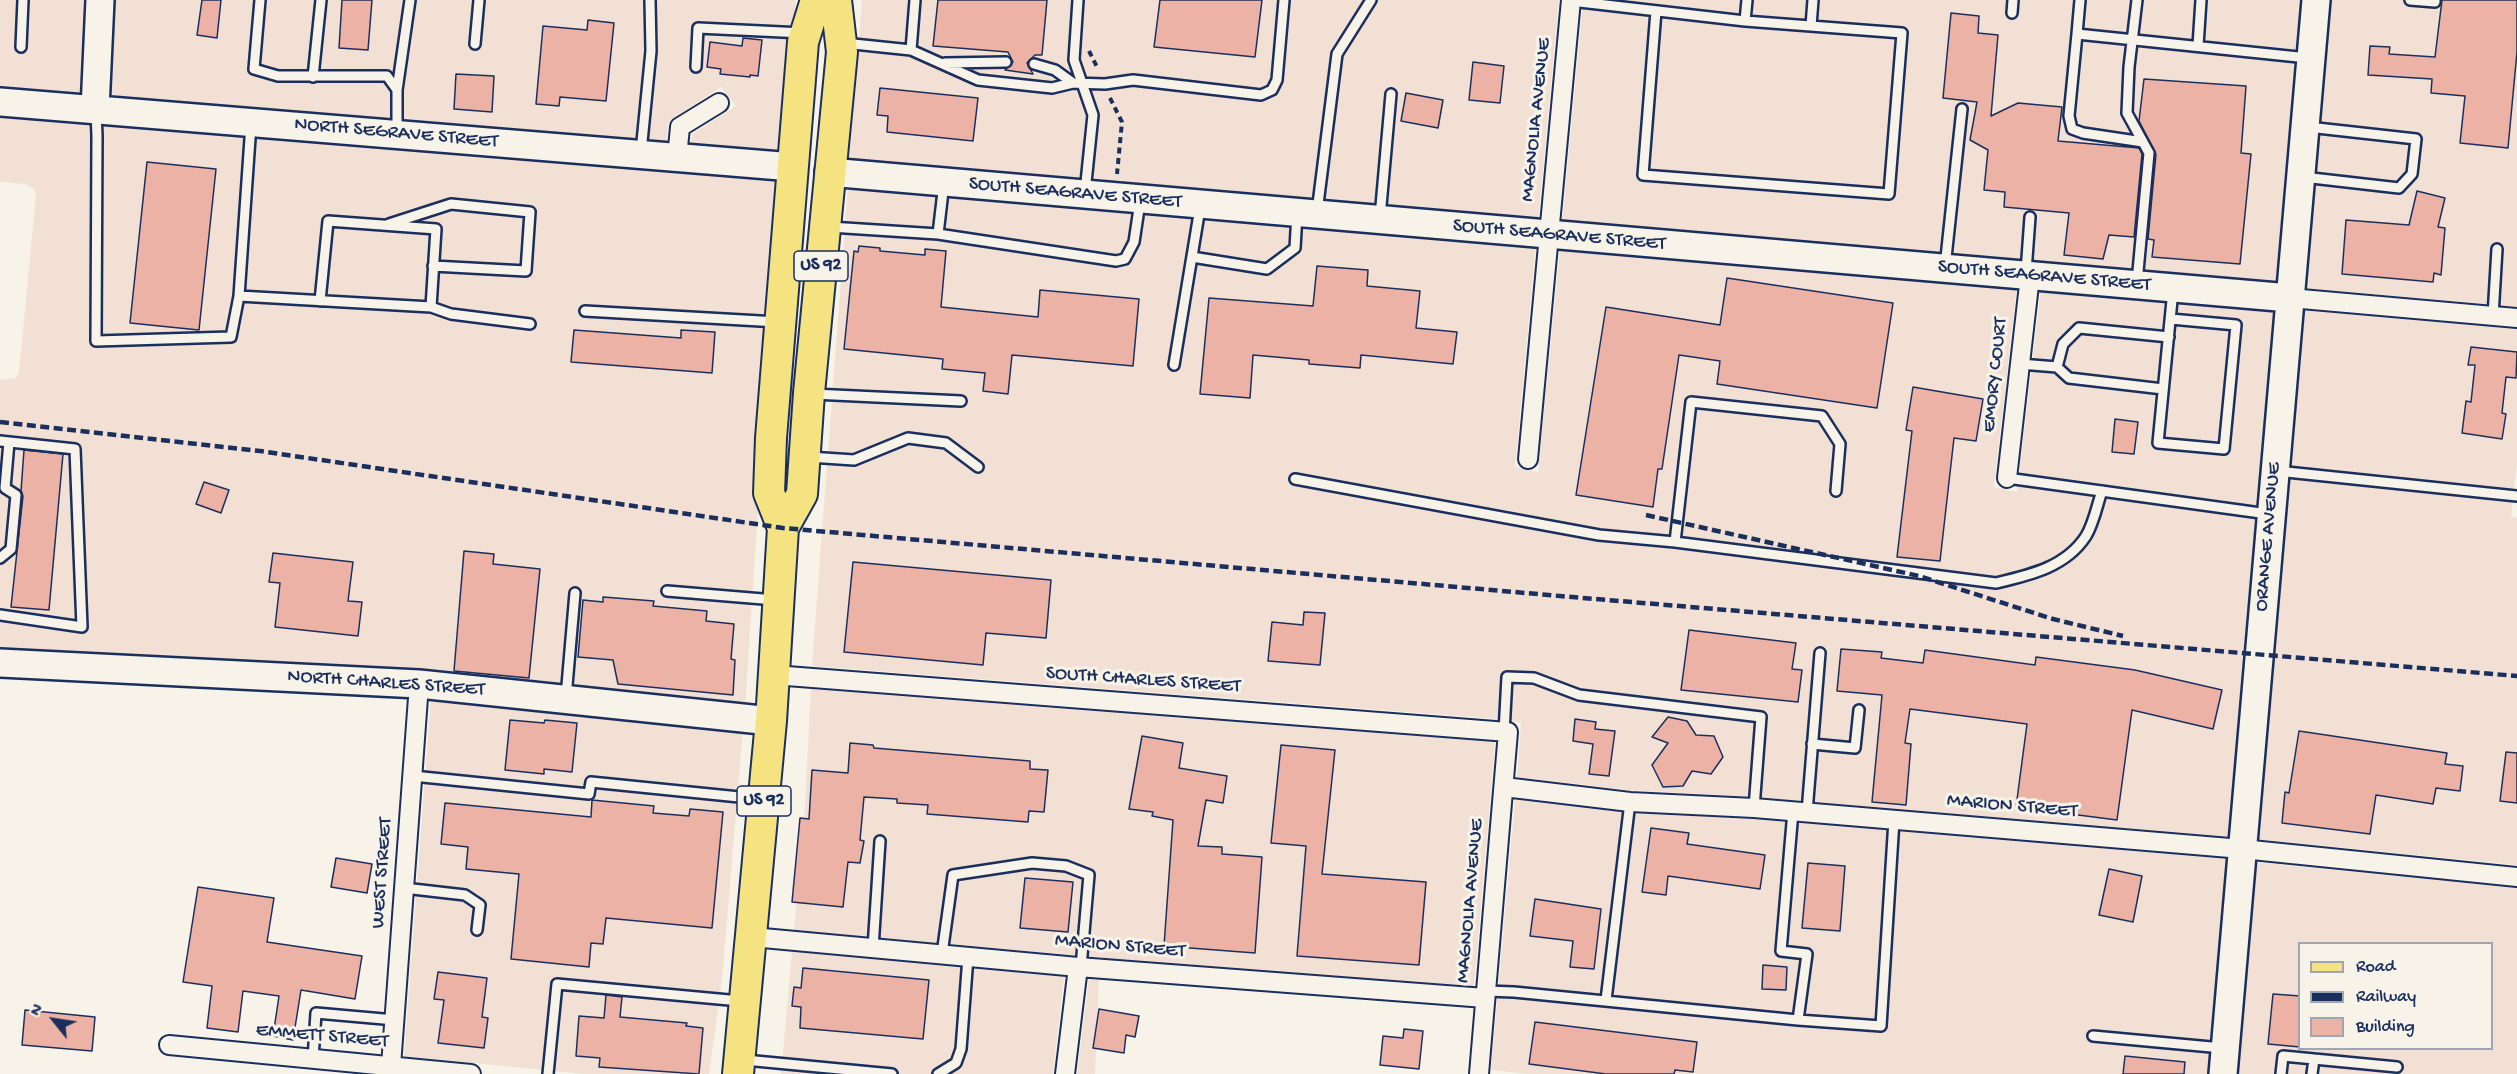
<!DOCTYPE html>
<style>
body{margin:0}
#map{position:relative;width:2517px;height:1074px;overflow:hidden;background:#f7f3e8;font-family:"Gochi Hand",sans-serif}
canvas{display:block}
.legend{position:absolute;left:2298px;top:942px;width:195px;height:108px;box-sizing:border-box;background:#f7f3e8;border:2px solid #9fa5b1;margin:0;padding:8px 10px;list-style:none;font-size:18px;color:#1b2f5e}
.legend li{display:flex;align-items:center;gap:12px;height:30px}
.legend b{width:30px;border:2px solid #9fa5b1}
.north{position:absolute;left:24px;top:990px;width:60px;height:60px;-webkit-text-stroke:4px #f7f3e8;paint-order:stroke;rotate:300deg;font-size:16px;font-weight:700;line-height:24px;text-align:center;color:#1b2f5e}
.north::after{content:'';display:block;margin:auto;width:21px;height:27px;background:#1b2f5e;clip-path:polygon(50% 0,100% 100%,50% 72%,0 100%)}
</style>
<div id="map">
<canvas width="2517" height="1074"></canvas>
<ul class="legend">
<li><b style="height:8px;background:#f5e382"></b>Road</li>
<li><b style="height:8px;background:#1b2f5e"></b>Railway</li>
<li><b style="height:16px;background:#ebb2a5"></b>Building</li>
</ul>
<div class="north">N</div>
</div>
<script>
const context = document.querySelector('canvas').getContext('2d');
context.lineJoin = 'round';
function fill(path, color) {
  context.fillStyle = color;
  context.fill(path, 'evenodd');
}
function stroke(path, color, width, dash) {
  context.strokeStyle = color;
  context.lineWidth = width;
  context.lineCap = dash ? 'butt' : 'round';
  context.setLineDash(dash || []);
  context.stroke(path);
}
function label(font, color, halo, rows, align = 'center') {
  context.font = font + ' "Gochi Hand",sans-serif';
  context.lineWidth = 6;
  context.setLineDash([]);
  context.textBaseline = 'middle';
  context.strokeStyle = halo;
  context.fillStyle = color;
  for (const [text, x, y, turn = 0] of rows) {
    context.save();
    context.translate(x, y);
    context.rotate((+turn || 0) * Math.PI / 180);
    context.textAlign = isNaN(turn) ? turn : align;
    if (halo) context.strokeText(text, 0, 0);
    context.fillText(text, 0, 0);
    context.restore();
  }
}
fill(new Path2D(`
 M0,0H88L84,97L0,91Z
 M112,0H796L781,155L690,148L692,134L736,106L721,87L673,118L668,126L666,146L108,99Z
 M862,0H1559L1538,223L849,163Z
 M1583,0H2303L2278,286L1562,225Z
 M2328,0H2517V307L2302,288Z
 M0,113L780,178L745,707L0,651V380L16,378L19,372L36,195L34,189L25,184L0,182Z
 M848,185L1536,245L1515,467L1538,472L1560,247L2017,286L1994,487L2017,492L2041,288L2276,308L2231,837L1754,797L1629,790L1517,777L1521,723L1498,719L812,666Z
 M2301,310L2517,329V463L2511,516L2517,518V865L2255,839Z
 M811,689L1495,742L1474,987L1078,956L794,930L805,807Z
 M431,696L743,729L722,980L709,1074H584L404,1056Z
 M1515,800L1629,813L1755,819L2229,859L2211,1074H1528L1491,1070Z
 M2253,862L2517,888V1074H2235ZM2300,944H2492V1048H2300Z
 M792,952L1064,977L1053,1074H781Z
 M1089,979L1099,980L1095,1074H1077Z`), '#f3e0d4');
const building = new Path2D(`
 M202,0H221L217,38L197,35Z
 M342,0H372L368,50L339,48Z
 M938,0H1047L1042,55H1035L1027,63L1033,74L1005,70L1013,62L1008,52L933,46Z
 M1160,0H1262L1255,57L1154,47Z
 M2442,0H2517V52L2508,148L2460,143L2465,96L2431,93L2432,79L2368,75L2370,46L2390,47L2389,54L2435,57Z
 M1951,13L1979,16L1978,33L1998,35L1991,116L2018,103L2062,107L2058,141L2139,148L2142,154L2134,237L2109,235L2103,259L2064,255L2069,213L2004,207L2005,192L1984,190L1988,150L1970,140L1977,102L1943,98Z
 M588,20L614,23L606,101L560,97L559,106L536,104L543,26L587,30Z
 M743,38L762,40L758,76L750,75V77L720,74L721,69L707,67L710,42L742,46Z
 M1473,62L1504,66L1500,103L1469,100Z
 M456,74L494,76L492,112L454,109Z
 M2144,79L2246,86L2241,153L2251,154L2240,264L2152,257L2154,240L2148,239L2156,154L2139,121Z
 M880,88L978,98L973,141L887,132L888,116L877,115Z
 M1406,93L1443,100L1438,128L1401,121Z
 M147,162L216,169L199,330L130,323Z
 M2417,191L2445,198L2438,227L2445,228L2441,275L2434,273L2433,282L2342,274L2346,220L2409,225Z
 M859,246L880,248V251L925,255V249L946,251L941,307L1038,317L1040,290L1139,299L1133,366L1012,355L1008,394L983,391L985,373L942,369L943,359L844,349L854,251L858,252Z
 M1317,266L1368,270L1367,286L1420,291L1416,328L1457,332L1453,364L1361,355L1360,368L1309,364V360L1253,355L1250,398L1200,394L1209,298L1313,306Z
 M1727,278L1893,303L1877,408L1717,384L1720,361L1679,355L1662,469H1658L1653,507L1576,495L1606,307L1720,325Z
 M574,330L681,338V330L715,332L712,373L571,362Z
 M2471,347L2517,352L2516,378L2506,377L2502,413L2506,414L2502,439L2462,433L2466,401L2471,402L2475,365H2468Z
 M1913,387L1983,399L1976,441L1954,438L1940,561L1897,557L1912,431L1906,430Z
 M2115,419L2138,422L2134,454L2112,452Z
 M24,450L63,454L49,610L11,607L23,496L21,491Z
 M204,482L229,490L221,513L196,504Z
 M464,551L494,554L493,564L540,569L529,678L454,671Z
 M273,553L353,562L348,601L362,602L358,636L275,627L280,583L269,582Z
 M853,562L1051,580L1046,638L986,633L983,665L844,652Z
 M603,597L654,601L653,606L707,611L706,621L734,624L731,659L735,660L733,695L618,684L613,660L578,657L583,600L603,602Z
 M1304,612L1325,613L1320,665L1268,661L1272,622L1303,625Z
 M1689,630L1796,643L1792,669L1802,670L1798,702L1681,690Z
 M1841,649L1882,652L1881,658L1923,663L1925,650L2035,665L2036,657L2135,670L2222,690L2213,729L2132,710L2117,820L2016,807L2027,724L1910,709L1905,743L1911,744L1906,805L1872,802L1882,695L1837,691Z
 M1668,717L1687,721L1696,735L1714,736L1723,757L1711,774L1692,771L1683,786L1663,787L1652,765L1668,743L1652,737Z
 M1575,719L1596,722L1595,729L1615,731L1609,776L1589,774L1593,744L1573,741Z
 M510,720L544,723L545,720L577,723L572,772L544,769V774L505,770Z
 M2299,731L2447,753L2445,764L2463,766L2460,791L2436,788L2433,804L2376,795L2370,834L2282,823L2285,792L2289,793Z
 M1142,736L1183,743L1179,768L1227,776L1223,803L1206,800L1198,846L1222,847V854L1262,857L1255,953L1164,946L1173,820L1152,816L1153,812L1129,809Z
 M850,743L873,745L874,748L1030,761V769L1048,770L1044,812L1029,811L1028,822L927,814L928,805L897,803V799L864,797L860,840L864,841L860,863L848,862L843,907L792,902L800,818L809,819L812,770L848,773Z
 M1281,745L1335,750L1322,874L1426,882L1419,965L1297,956L1306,846L1271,843Z
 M2506,752L2517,753V803L2500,801Z
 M592,800L654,806L653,813L689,816L690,809L723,812L712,928L606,918L603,944L591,943L589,967L511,959L519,874L466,869L468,847L441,844L445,803L591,817Z
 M1651,828L1689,833L1687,844L1765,855L1760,889L1668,876L1666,895L1642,892Z
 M336,858L372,864L367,893L331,887Z
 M1808,863L1845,866L1840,931L1802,928Z
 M2109,869L2142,876L2133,922L2099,915Z
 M1025,878L1073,882L1068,932L1020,928Z
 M198,887L274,898L267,942L362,956L355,999L301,990L293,1040L273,1036L279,996L243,991L238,1032L207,1028L212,986L183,982Z
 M1535,899L1601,909L1594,969L1570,967L1573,941L1530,936Z
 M1763,965L1787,967L1786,990L1762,989Z
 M803,968L929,980L923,1039L800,1028L801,1007L792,1006L794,987L801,988Z
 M438,972L487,978L482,1017L488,1018L484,1048L438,1043L444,1000L434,999Z
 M2273,994L2300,996V1047L2268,1044Z
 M606,995L622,997L620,1017L687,1023L686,1026L703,1028L699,1074L599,1067L600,1058L576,1056L579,1016L604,1018Z
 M1099,1009L1139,1016L1135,1037L1126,1035L1124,1053L1093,1048Z
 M25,1010L95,1017L92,1051L22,1045Z
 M1535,1022L1697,1042L1693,1072L1675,1070L1674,1074H1606L1529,1064Z
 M1404,1029L1423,1031L1419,1069L1380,1065L1383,1036L1403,1038Z
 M2125,1056L2185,1062L2184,1074H2123Z`);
fill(building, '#ebb2a5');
stroke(building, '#1b2f5e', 1.5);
const lane = new Path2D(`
 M260,0L254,69L278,76H387L397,90V131
 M1078,0L1074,60L1093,115L1085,192
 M2410,0L2435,2V0
 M1571,1L1745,21L1747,0
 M1656,11L1643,175L1889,194L1902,33L1745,21
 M2012,13L2013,0
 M1811,26L1813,0
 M2077,34L2080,0
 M844,43L911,50L915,0
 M475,44L479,0
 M2198,46L2201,0
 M21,47L23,0
 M911,50L978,80L1052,88L1073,83L1105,84L1133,80L1261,95L1272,90L1277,80L1284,0
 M945,63L1006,62
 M1034,64L1055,70L1073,83
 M696,67L698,28L803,33
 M313,77L321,0
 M397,90L410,0
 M96,111L97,136L96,341L231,337L239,296
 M251,124L239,296L431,307L436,229L328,221L320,301
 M2143,142L2083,133L2072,129L2069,116L2077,34L2308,58
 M641,152L651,51L650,0
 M2303,177L2399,188L2412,174L2416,139L2308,127
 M1317,212L1337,54L1371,0
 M1380,217L1391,94
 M389,224L451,204L530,212L526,271L433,266
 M830,227L938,234L944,183
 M938,234L1116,261L1125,259L1134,242L1140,202
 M1192,257L1267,269L1295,248L1297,214
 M1945,267L1962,109
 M2026,272L2030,217
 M2137,282L2149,153L2127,113L2129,67L2137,0
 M431,307L451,314L530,324
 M585,311L778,322
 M2493,316L2497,249
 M2171,319L2236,325L2224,449L2158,443L2173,290
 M2020,364L2057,367L2069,378L2163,389
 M1174,365L1200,208
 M2057,367L2063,344L2079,328L2169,337
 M813,394L961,401
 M0,441L75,449L82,627L0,615
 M809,457L854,460L908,438L946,443L978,467
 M2277,471L2517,496
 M2007,478L2268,514
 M1295,479L1599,535L1675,542L1996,583C2030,575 2066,567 2086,536C2094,523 2097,505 2102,491
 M1675,542L1691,402L1822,416L1840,444L1836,491
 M0,558L11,549L16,495L5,488L9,442
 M667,591L775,600
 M566,697L575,593
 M1504,732L1507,677L1534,678L1579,695L1761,717L1754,808
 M1812,744L1855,748L1859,710
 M413,776L589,794L591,782L759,799
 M1793,811L1781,951L1807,954L1798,1020
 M1807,812L1820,653
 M404,888L465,895L480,905L477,930
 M873,948L880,841
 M942,954L953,875L1032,863L1066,866L1089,875L1081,967
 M1486,991L1514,992L1798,1020L1881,1026L1894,820
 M1606,1000L1630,802
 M2093,1036L2222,1048
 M313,1059L316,1013L395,1020
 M745,1060L892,1074
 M548,1074L557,984L740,1001
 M938,1074L956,1063L961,1049L968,957
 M2281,1074L2283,1056L2397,1067
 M2312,1074L2314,1059`);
const street = new Path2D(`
 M677,158L680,127L719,103
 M2290,298L2517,318
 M1528,459L1571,0
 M2007,478L2030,276
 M774,675L1508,732L1479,1074
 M1504,787L1630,802L1754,808L2242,849L2517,877
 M752,937L1078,967L1485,998
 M169,1045L471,1074
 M391,1066L419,684
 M1065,1074L1078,967`);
const secondary = new Path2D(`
 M0,102L793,167
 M95,109L100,0
 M829,172L2290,298
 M0,663L419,684L771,721
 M2223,1074L2316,0`);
const primary = new Path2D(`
 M783,528L769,493L771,438L803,42L816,0
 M738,1074L771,721L783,528L802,494L809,393L842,52L836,0`);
stroke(lane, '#1b2f5e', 14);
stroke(street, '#1b2f5e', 22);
stroke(secondary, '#1b2f5e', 32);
stroke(primary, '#1b2f5e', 34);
stroke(new Path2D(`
 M1089,51L1098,69
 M1110,98L1122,122L1117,174`), '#1b2f5e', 4, [6, 4.5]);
stroke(lane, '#f7f3e8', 9);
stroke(street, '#f7f3e8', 18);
stroke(secondary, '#f7f3e8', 27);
stroke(primary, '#f5e382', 30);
stroke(new Path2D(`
 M0,422L260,451L783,528L1560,596L2517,676
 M1646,515L1919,576L2053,619L2123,636`), '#1b2f5e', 4.5, [9, 4.5]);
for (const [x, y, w] of [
 [821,266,54],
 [764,801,54]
]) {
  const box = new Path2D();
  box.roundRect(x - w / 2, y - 15, w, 30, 4.5);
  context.fillStyle = '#f7f3e8';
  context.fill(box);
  stroke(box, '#1b2f5e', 1.5);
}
label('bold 18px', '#1b2f5e', null, [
 ["US 92",821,266],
 ["US 92",764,801]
]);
label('20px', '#1b2f5e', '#f7f3e8', [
 ["MAGNOLIA AVENUE",1537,120,-84],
 ["NORTH SEGRAVE STREET",396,134,5],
 ["SOUTH SEAGRAVE STREET",1075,194,5],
 ["SOUTH SEAGRAVE STREET",1559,236,5],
 ["SOUTH SEAGRAVE STREET",2044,277,5],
 ["EMORY COURT",1996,375,-84],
 ["ORANGE AVENUE",2269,537,-85],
 ["SOUTH CHARLES STREET",1143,681,4],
 ["NORTH CHARLES STREET",386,684,4],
 ["MARION STREET",2012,807,5],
 ["WEST STREET",383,873,-86],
 ["MAGNOLIA AVENUE",1471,901,-85],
 ["MARION STREET",1120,947,5],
 ["EMMETT STREET",322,1037,5]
]);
</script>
